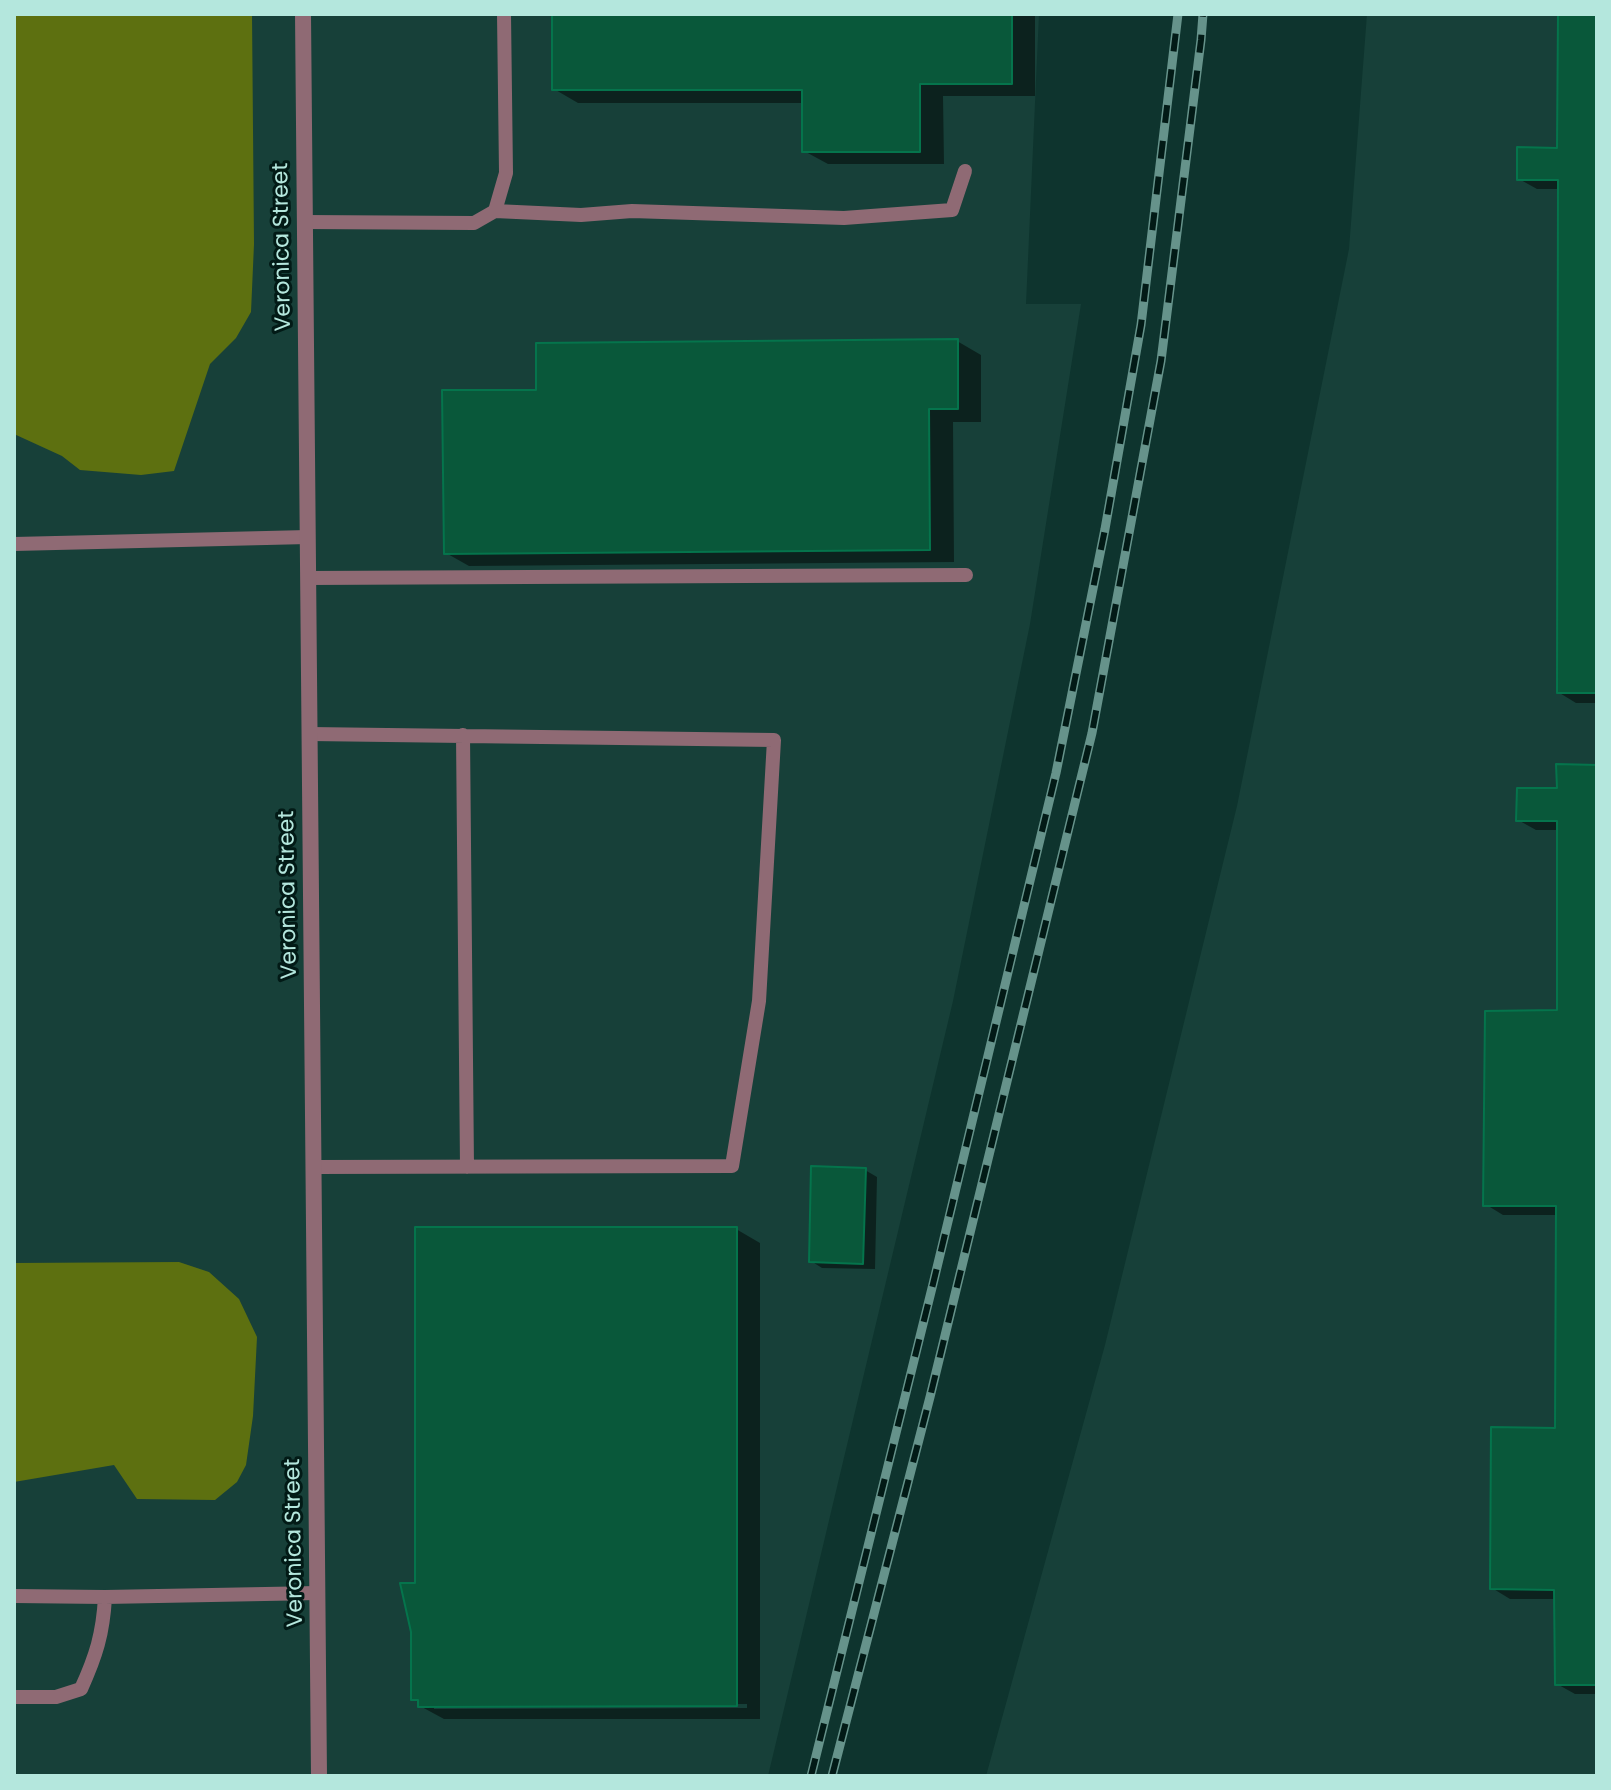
<!DOCTYPE html>
<style>
body{margin:0}
#map{position:relative;width:1611px;height:1790px;overflow:hidden;background:#0e342e;font-family:Poppins,sans-serif}
canvas{display:block}
.frame{position:absolute;inset:0;border:16px solid #b4e7dd;pointer-events:none}
</style>
<div id="map">
<canvas width="1611" height="1790"></canvas>
<div class="frame"></div>
</div>
<script>
const context = document.querySelector('canvas').getContext('2d');
context.lineJoin = 'round';
function fill(path, color) {
  context.fillStyle = color;
  context.fill(path, 'evenodd');
}
function stroke(path, color, width, dash) {
  context.strokeStyle = color;
  context.lineWidth = width;
  context.lineCap = dash ? 'butt' : 'round';
  context.setLineDash(dash || []);
  context.stroke(path);
}
function label(font, color, halo, rows, align = 'center') {
  context.font = font + ' Poppins,sans-serif';
  context.lineWidth = 6;
  context.setLineDash([]);
  context.textBaseline = 'middle';
  context.strokeStyle = halo;
  context.fillStyle = color;
  for (const [text, x, y, turn = 0] of rows) {
    context.save();
    context.translate(x, y);
    context.rotate((+turn || 0) * Math.PI / 180);
    context.textAlign = isNaN(turn) ? turn : align;
    if (halo) context.strokeText(text, 0, 0);
    context.fillText(text, 0, 0);
    context.restore();
  }
}
fill(new Path2D(`
 M14,14H1039L1026,304H1081L1030,624L953,1001L768,1776H14Z
 M1367,14H1597V1775L986,1776L1105,1345L1237,806L1349,249Z`), '#174039');
fill(new Path2D(`
 M14,14H252L254,244L251,312L236,338L210,364L174,471L141,475L80,470L62,456L14,434Z
 M179,1262L209,1272L239,1299L257,1337L253,1416L246,1465L237,1482L215,1500L137,1499L114,1465L14,1482V1263Z`), '#5d7010');
fill(new Path2D(`
 M554,14H1035V96H943L944,164H828L804,151V103H578L554,89Z
 M1560,14H1597V703H1576L1558,692L1560,189H1537L1519,179L1559,150Z
 M957,341L981,355V422H953L954,562L469,566L446,553L538,392Z
 M1597,767V1694H1575L1557,1684L1556,1599H1510L1492,1588L1557,1430V1215H1503L1485,1204L1559,1012V830H1536L1518,820L1559,790Z
 M865,1170L877,1177L875,1269L822,1268L811,1261Z
 M736,1229L760,1243V1719H444L420,1706V1703L413,1699L417,1585ZM747,1704V1708L434,1709V1705Z`), '#0007');
const building = new Path2D(`
 M552,14H1012V84H920V152H802V90H552Z
 M1558,14H1597V693H1557L1558,180H1517V147L1557,148Z
 M958,339V409H929L930,550L444,554L442,390H536V343Z
 M1556,764L1597,765V1685H1555L1554,1590L1490,1589L1491,1427L1555,1428L1556,1206H1483L1485,1011L1557,1010V821H1516L1517,788H1557Z
 M811,1166L866,1168L863,1264L809,1262Z
 M415,1227H737V1706L418,1707V1700H411V1632L400,1583H415Z`);
fill(building, '#09583a');
stroke(building, '#05744c', 2);
stroke(new Path2D(`
 M495,211L581,215L632,211L844,218L952,210L965,171
 M305,222L474,223L495,211L506,173L504,14
 M14,544L308,537
 M308,578L966,575
 M310,734L774,740L759,1001L732,1166L314,1167
 M463,735L467,1167
 M14,1596L105,1597
 M14,1697H56L81,1689C96,1656 103,1634 105,1597L318,1593`), '#8f6a74', 14);
stroke(new Path2D(`
 M303,14L319,1776`), '#8f6a74', 16);
const rail = new Path2D(`
 M811,1776L933,1284L1056,773L1105,529L1141,325L1178,14
 M832,1776L930,1397L1092,733L1161,361L1201,40L1203,14`);
stroke(rail, '#66938b', 9);
stroke(rail, '#021a16', 6, [18]);
label('22px', '#b4e7dd', '#021a16', [
 ["Veronica Street",283,247,-91],
 ["Veronica Street",289,895,-91],
 ["Veronica Street",295,1543,-91]
]);
</script>
